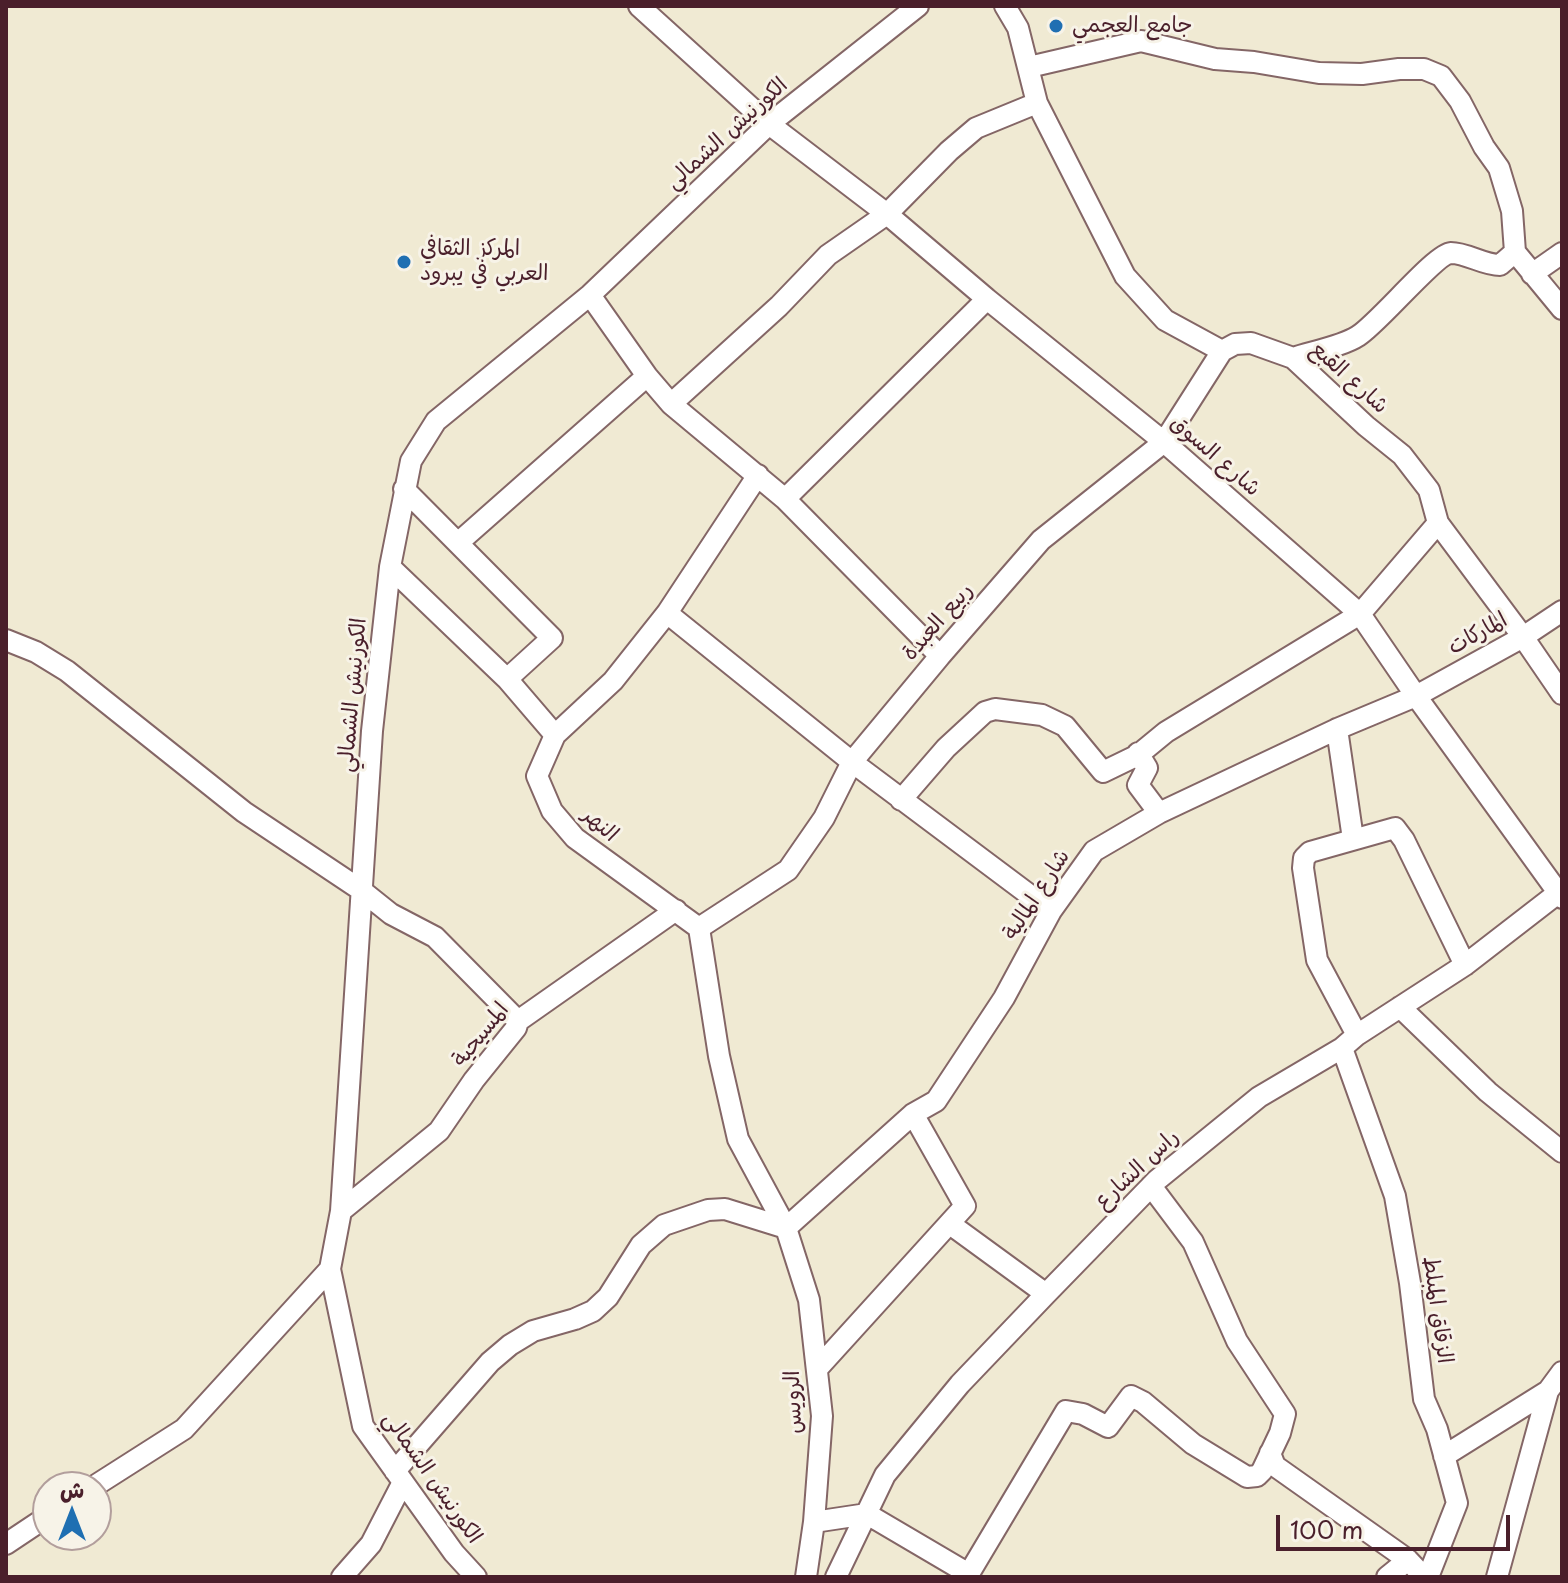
<!DOCTYPE html>
<meta charset="utf-8">
<style>
body{margin:0}
#map{position:relative;width:1568px;height:1583px;overflow:hidden;background:#f0ead3;font-family:"Playpen Sans","Playpen Sans Arabic",sans-serif}
canvas{display:block}
.frame{position:absolute;inset:0;border:8px solid #4a1f2b;pointer-events:none}
.north{position:absolute;left:32px;top:1471px;width:80px;height:80px;box-sizing:border-box;background:#f7f3e8;border:2px solid #b29e9c;border-radius:50%;rotate:0deg;font-size:22px;font-weight:700;line-height:32px;text-align:center;color:#4a1f2b}
.north::after{content:'';display:block;margin:auto;width:28px;height:36px;background:#1f6fb2;clip-path:polygon(50% 0,100% 100%,50% 72%,0 100%)}
.scale{position:absolute;left:1276px;top:1515px;width:234px;height:36px;box-sizing:border-box;border:4px solid #4a1f2b;border-top:0;padding-left:10px;font-size:24px;line-height:28px;white-space:nowrap;color:#4a1f2b;-webkit-text-stroke:6px #f7f3e8;paint-order:stroke}
</style>
<div id="map">
<canvas width="1568" height="1583"></canvas>
<div class="frame"></div>
<div class="north">ش</div>
<div class="scale">100 m</div>
</div>
<script>
const context = document.querySelector('canvas').getContext('2d');
context.lineJoin = 'round';
function stroke(path, color, width, dash) {
  context.strokeStyle = color;
  context.lineWidth = width;
  context.lineCap = dash ? 'butt' : 'round';
  context.setLineDash(dash || []);
  context.stroke(path);
}
function label(font, color, halo, rows, align = 'center') {
  context.font = font + ' "Playpen Sans","Playpen Sans Arabic",sans-serif';
  context.lineWidth = 6;
  context.setLineDash([]);
  context.textBaseline = 'middle';
  context.strokeStyle = halo;
  context.fillStyle = color;
  for (const [text, x, y, turn = 0] of rows) {
    context.save();
    context.translate(x, y);
    context.rotate((+turn || 0) * Math.PI / 180);
    context.textAlign = isNaN(turn) ? turn : align;
    if (halo) context.strokeText(text, 0, 0);
    context.fillText(text, 0, 0);
    context.restore();
  }
}
const minor = new Path2D(`
 M639,6L769,124L887,214L987,299L1164,442L1360,614L1416,696L1562,898
 M1005,6L1018,28L1037,103L1125,276L1165,320L1222,351L1235,344L1251,343L1293,358L1366,426L1402,455L1429,490L1438,523L1523,637L1562,694
 M1029,67L1141,41L1215,59L1254,62L1319,73L1362,74L1399,69H1424L1441,76L1460,101L1484,147L1499,168L1512,211L1515,252L1562,309
 M1532,274L1562,253
 M590,295L647,376L671,404L785,499L940,656
 M1293,358C1311,352 1343,346 1358,336C1379,323 1435,254 1451,253C1467,253 1483,265 1500,265L1515,252
 M671,404L779,306L828,255L887,214L949,151L976,128L1037,103
 M758,475L667,613L613,681L555,735L537,776L552,811L575,838L699,928L719,1056L738,1139L786,1228L809,1300L822,1416L814,1522L806,1577
 M404,489L552,638L507,679
 M785,499L987,299
 M459,542L647,376
 M390,567L507,679L555,735
 M667,613L852,762L1051,911
 M6,640L36,652L67,671L244,812L361,890L391,914L435,937L518,1021
 M1337,729L1353,839
 M1138,753L1147,768L1138,785L1159,813
 M901,800L946,748L985,712L995,709L1042,715L1065,726L1103,772L1138,755L1166,732L1360,614L1438,523
 M699,928L788,870L824,818L852,762L940,656L1041,540L1164,442L1222,351
 M1400,1007L1488,1092L1562,1152
 M1357,1035L1317,960L1303,868L1304,858L1310,852L1395,828L1404,840L1465,965
 M1342,1048L1395,1196L1410,1283L1424,1399L1437,1429L1457,1503L1428,1577
 M341,1211L439,1131L474,1080L516,1028L518,1021L676,910
 M950,1224L1046,1294
 M786,1228L913,1114L936,1101L1004,998L1051,911L1094,851L1159,813L1337,729L1416,696L1523,637L1562,611
 M817,1369L965,1206L913,1114
 M1270,1453L1275,1466L1408,1560L1424,1577
 M1444,1456L1548,1391
 M395,1471L490,1362L510,1345L533,1331L575,1319L593,1311L608,1297L641,1245L664,1225L708,1210L725,1209L786,1228
 M93,1487L184,1429L330,1269
 M814,1522L867,1514L969,1574
 M6,1544L48,1516
 M342,1577L371,1544L403,1482
 M476,1577L454,1553L363,1426L330,1269L341,1211L372,731L390,567L411,461L436,421L590,295L769,124L918,6
 M836,1577L885,1475L960,1384L1046,1294L1157,1180L1259,1097L1342,1048L1357,1035L1465,965L1562,890
 M967,1577L1066,1411L1083,1414L1108,1427L1131,1396L1143,1402L1193,1444L1247,1477L1257,1476L1262,1471L1280,1433L1285,1414L1237,1341L1193,1242L1151,1186
 M1387,1577L1408,1560
 M1497,1577L1548,1391L1562,1372`);
stroke(minor, '#846666', 24);
stroke(minor, '#fff', 20);
for (const [x, y, r, color] of [
 [1056,26,8,"#1f6fb2"],
 [404,262,8,"#1f6fb2"]
]) {
  const dot = new Path2D();
  dot.arc(x, y, r, 0, 2 * Math.PI);
  context.fillStyle = color;
  context.fill(dot);
  stroke(dot, '#f7f3e8', 3);
}
label('22px', '#4a1f2b', '#f7f3e8', [
 ["جامع العجمي",1072,26],
 ["المركز الثقافي",420,249],
 ["العربي في يبرود",420,274]
], 'left');
label('22px', '#4a1f2b', '#f7f3e8', [
 ["الكورنيش الشمالي",727,134,-42],
 ["شارع القبع",1349,378,42],
 ["شارع السوق",1215,456,41],
 ["ربيع العبدة",938,622,-49],
 ["الماركات",1478,634,-29],
 ["الكورنيش الشمالي",353,695,-85],
 ["النهر",600,825,42],
 ["شارع المالية",1037,895,-57],
 ["المسيحية",481,1035,-51],
 ["راس الشارع",1137,1170,-43],
 ["الزقاق المبلط",1437,1310,82],
 ["الرويس",794,1402,-92],
 ["الكورنيش الشمالي",432,1478,55]
]);
</script>
